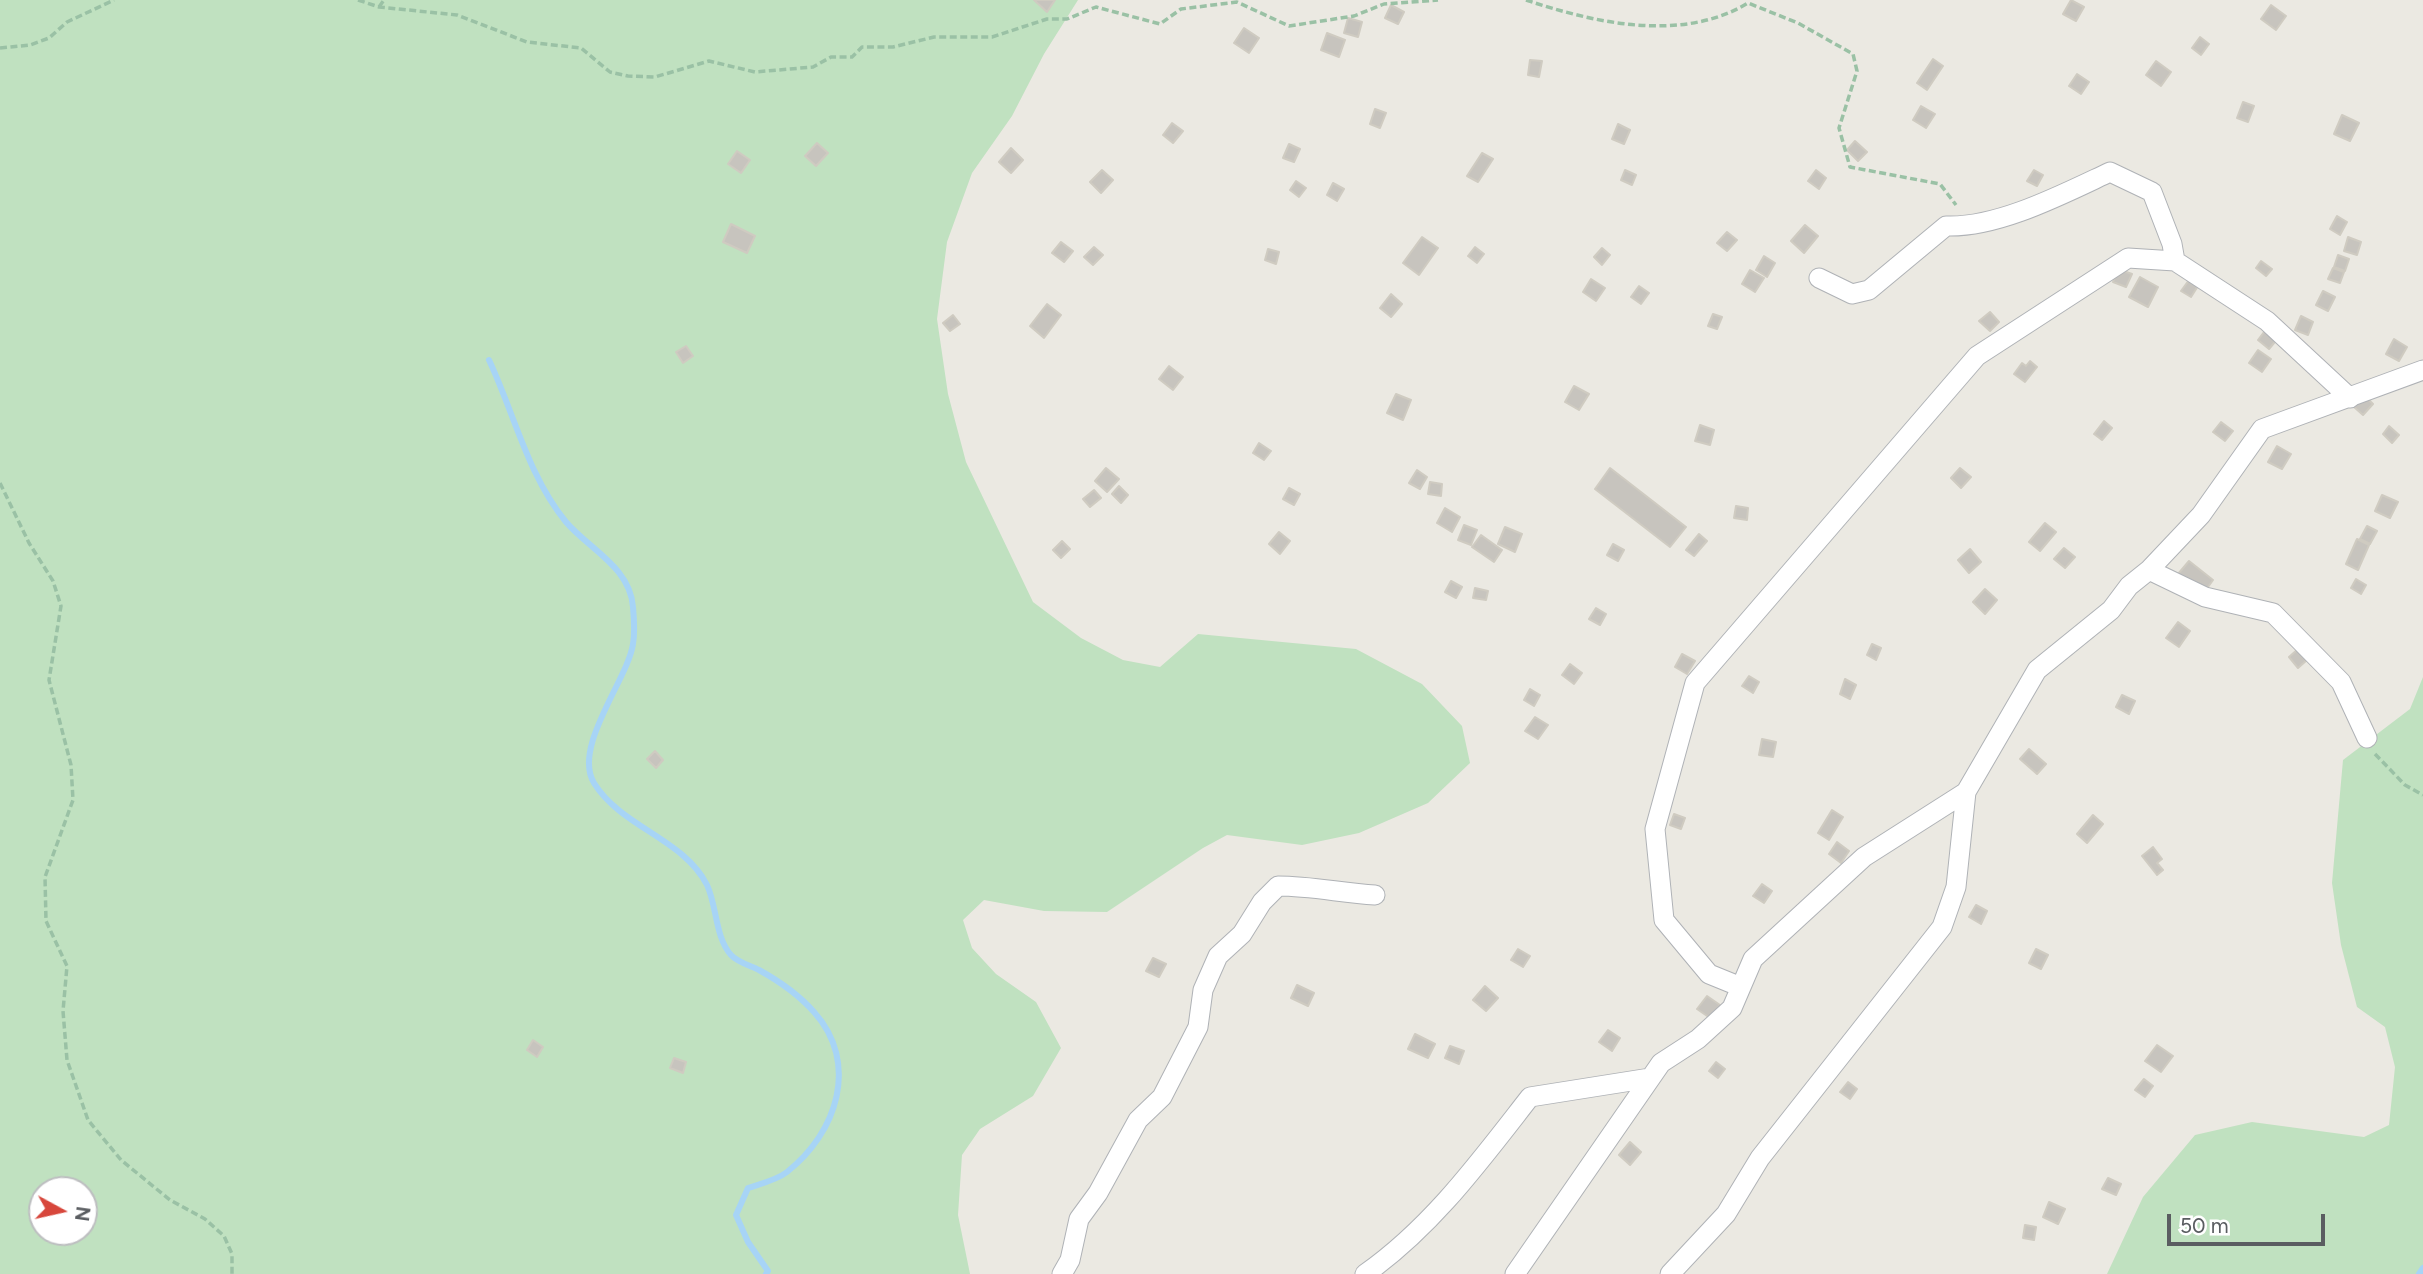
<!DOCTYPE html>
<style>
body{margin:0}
#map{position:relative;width:2423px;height:1274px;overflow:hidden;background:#ebe9e2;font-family:Figtree,sans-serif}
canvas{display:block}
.north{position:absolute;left:28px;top:1176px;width:70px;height:70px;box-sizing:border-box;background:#fff;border:2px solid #bdbec0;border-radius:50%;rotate:98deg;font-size:19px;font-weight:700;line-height:28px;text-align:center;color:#5a5d61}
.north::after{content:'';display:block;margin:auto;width:24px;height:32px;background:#d7473c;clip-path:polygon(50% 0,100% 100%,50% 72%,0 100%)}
.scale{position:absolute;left:2167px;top:1214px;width:158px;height:32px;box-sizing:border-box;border:4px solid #5a5d61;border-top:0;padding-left:9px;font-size:21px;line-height:24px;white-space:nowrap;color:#5a5d61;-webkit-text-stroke:5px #fff;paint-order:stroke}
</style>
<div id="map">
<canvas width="2423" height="1274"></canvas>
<div class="north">N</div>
<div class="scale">50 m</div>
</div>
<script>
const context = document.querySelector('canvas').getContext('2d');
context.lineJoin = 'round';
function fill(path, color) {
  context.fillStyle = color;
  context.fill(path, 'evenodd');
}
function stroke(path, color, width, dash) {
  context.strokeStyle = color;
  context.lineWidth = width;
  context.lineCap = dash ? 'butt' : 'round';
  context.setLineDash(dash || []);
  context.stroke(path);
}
fill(new Path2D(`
 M0,0H1078L1044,54L1012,116L972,173L947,242L937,319L948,394L966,462L1033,602L1081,638L1123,660L1160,667L1198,634L1356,649L1422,684L1462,726L1470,763L1428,803L1359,833L1302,845L1227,835L1203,848L1107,912L1044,911L984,900L963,920L972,948L996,974L1036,1002L1061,1048L1033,1096L980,1129L962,1155L958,1215L970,1274H0ZM42,1190H84V1232H42Z
 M2423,677V1274H2107L2143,1197L2195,1135L2252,1122L2364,1137L2389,1125L2395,1067L2385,1027L2357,1007L2341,945L2332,883L2343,760L2410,709Z`), '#c0e1c0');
stroke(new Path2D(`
 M489,360C514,413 528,476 566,522C589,549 630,567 633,607C634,618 635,633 633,644C628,679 572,747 594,783C621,827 684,839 707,885C717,906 715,937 731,955C737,962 751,966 759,970C779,981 799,995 814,1012C860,1063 837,1133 787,1172C777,1180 760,1184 748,1188L736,1215L748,1242L768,1271L766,1274
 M2419,1274L2423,1268`), '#a7d4f6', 6);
const building = new Path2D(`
 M1034,0H1055L1047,12Z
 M2071,0L2084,7L2076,21L2063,14Z
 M1391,5L1404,12L1398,24L1385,18Z
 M2271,5L2286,16L2276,30L2261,19Z
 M1348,18L1362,22L1358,37L1344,33Z
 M1244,28L1259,38L1249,53L1234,43Z
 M1327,33L1345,40L1339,57L1321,50Z
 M2200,37L2209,44L2201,55L2192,48Z
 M1933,59L1943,66L1927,90L1917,83Z
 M1530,60L1542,61L1539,77L1528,75Z
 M2156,61L2171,72L2161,86L2146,75Z
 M2077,74L2089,82L2081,94L2069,86Z
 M2243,102L2254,106L2248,122L2237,118Z
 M1921,106L1935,114L1926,128L1913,120Z
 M1375,109L1386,113L1380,128L1370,124Z
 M2342,115L2359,123L2350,141L2334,134Z
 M1172,123L1183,131L1173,143L1163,135Z
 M1618,124L1630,130L1624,144L1612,139Z
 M1855,141L1867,152L1858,161L1847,150Z
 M817,143L828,153L816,166L805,156Z
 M1289,144L1300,149L1294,162L1283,158Z
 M1011,148L1023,160L1011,173L999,162Z
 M737,151L750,160L741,173L728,164Z
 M1482,153L1493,159L1478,182L1467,176Z
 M1102,170L1113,180L1101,193L1090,182Z
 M1625,170L1636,175L1632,185L1621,180Z
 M1816,170L1826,178L1819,189L1808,181Z
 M2034,170L2043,175L2037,186L2027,181Z
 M1296,181L1306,188L1299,197L1290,190Z
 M1333,183L1344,189L1337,201L1327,195Z
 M2337,216L2347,222L2340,235L2330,229Z
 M731,224L755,236L747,253L723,242Z
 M1805,225L1818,236L1804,253L1791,241Z
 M1727,232L1737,240L1727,251L1717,243Z
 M1422,237L1438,248L1419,275L1403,263Z
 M2348,237L2361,242L2357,255L2344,251Z
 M1061,242L1073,251L1064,262L1052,253Z
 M1094,247L1103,255L1093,265L1084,257Z
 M1475,247L1484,254L1477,263L1468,256Z
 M1602,248L1610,255L1602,265L1594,257Z
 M1268,249L1279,252L1276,264L1265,260Z
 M2338,255L2349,259L2345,271L2334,267Z
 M1764,256L1775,263L1767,277L1756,270Z
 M2261,261L2272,269L2266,276L2256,268Z
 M2333,268L2344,272L2340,283L2328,279Z
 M2118,269L2132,274L2126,287L2113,282Z
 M1750,270L1764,278L1755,292L1742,284Z
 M2140,277L2158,287L2148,307L2129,297Z
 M1591,279L1605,288L1596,301L1583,292Z
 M2189,280L2198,286L2191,297L2181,291Z
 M1639,286L1649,293L1641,304L1631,297Z
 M2323,291L2335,297L2328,311L2316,305Z
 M1391,294L1402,304L1391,317L1380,308Z
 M1047,304L1061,315L1044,338L1030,326Z
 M1990,312L1999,322L1990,331L1979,321Z
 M1713,314L1722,317L1717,329L1708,326Z
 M953,315L960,324L950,331L943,323Z
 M2301,316L2313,322L2308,335L2295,330Z
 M2267,328L2279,337L2269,349L2258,340Z
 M2394,339L2407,347L2399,361L2386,354Z
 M686,346L693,356L683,363L676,352Z
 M2258,350L2271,359L2262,372L2249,363Z
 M2030,361L2037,367L2025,382L2014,374L2022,363L2026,366Z
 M1169,366L1183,377L1173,390L1159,379Z
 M1574,386L1589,394L1579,410L1565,402Z
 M1396,394L1411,400L1403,420L1387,413Z
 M2365,396L2373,404L2363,415L2354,407Z
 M2104,421L2112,428L2102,440L2094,434Z
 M2221,422L2233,431L2225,441L2213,432Z
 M1700,425L1714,430L1710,445L1695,441Z
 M2389,426L2399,435L2392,443L2383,434Z
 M1259,443L1271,451L1264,460L1253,453Z
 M2277,446L2291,454L2282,469L2268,462Z
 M1106,468L1119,479L1107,492L1095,481Z
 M1610,468L1686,527L1670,547L1595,489Z
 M1960,468L1971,477L1961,488L1951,478Z
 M1417,470L1427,477L1420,489L1409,483Z
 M1430,482L1442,484L1441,496L1428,494Z
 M1119,486L1128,495L1121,503L1112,494Z
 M1289,488L1300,494L1294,505L1283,499Z
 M1094,490L1101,498L1090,507L1083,499Z
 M2382,495L2398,502L2390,518L2375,511Z
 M1736,506L1748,508L1747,520L1734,518Z
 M1445,508L1460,517L1452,532L1437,523Z
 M2045,523L2056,532L2040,551L2029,542Z
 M1464,525L1477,530L1471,545L1458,540Z
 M2367,526L2377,531L2370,544L2360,539Z
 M1505,527L1522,534L1515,552L1498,544Z
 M1279,532L1290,541L1280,554L1269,544Z
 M1699,534L1707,541L1694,556L1686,550Z
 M1481,535L1502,550L1494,562L1472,547Z
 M2357,539L2369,545L2358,570L2346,564Z
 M1062,541L1070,549L1061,558L1053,550Z
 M1613,544L1624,550L1618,561L1607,555Z
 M2064,548L2075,557L2065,568L2054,559Z
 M1970,549L1981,562L1969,573L1958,560Z
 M2189,561L2213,580L2203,594L2178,574Z
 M2356,579L2366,585L2361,594L2351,588Z
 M1451,581L1462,587L1456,598L1445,592Z
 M1475,588L1488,591L1486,600L1473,598Z
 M1985,589L1997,600L1985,614L1973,602Z
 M1596,608L1606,614L1600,625L1589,619Z
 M2178,622L2190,631L2179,647L2166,638Z
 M1872,644L1881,648L1876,660L1867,655Z
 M2298,649L2307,660L2298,668L2289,657Z
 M1682,654L1695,661L1687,674L1675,667Z
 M1570,664L1582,673L1574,684L1562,675Z
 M1749,676L1759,682L1753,693L1742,686Z
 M1845,679L1856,685L1850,699L1840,694Z
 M1530,689L1540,695L1534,706L1524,700Z
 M2122,695L2135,701L2129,714L2116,707Z
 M1535,717L1548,725L1538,739L1525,731Z
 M1762,739L1776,742L1773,757L1759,755Z
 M2029,749L2046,764L2037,774L2020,759Z
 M655,751L663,760L656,768L647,759Z
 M1832,810L1843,817L1829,840L1818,833Z
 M1674,814L1685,818L1681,829L1670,825Z
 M2093,815L2103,824L2087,843L2077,834Z
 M1837,842L1849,851L1841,863L1829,854Z
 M2153,847L2162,859L2157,863L2163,870L2157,875L2142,856Z
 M1762,884L1772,891L1764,903L1753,896Z
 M1976,905L1987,911L1981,924L1969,917Z
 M1518,949L1530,956L1523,967L1511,960Z
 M2036,949L2048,955L2041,969L2029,963Z
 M1153,958L1166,964L1159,977L1146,971Z
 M1297,985L1314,993L1308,1006L1291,998Z
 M1485,986L1498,998L1486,1011L1473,1000Z
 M1707,996L1720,1005L1710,1018L1697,1009Z
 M1608,1030L1620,1038L1612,1051L1599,1042Z
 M1415,1034L1435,1044L1428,1058L1408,1049Z
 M533,1040L543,1047L537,1057L527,1050Z
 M2157,1045L2173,1056L2161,1072L2145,1061Z
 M1450,1046L1464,1051L1459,1064L1445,1058Z
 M674,1058L686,1062L683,1073L670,1068Z
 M1716,1062L1725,1069L1718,1078L1709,1071Z
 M2144,1079L2153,1086L2145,1097L2135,1090Z
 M1848,1082L1857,1089L1850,1099L1840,1092Z
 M1630,1142L1641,1152L1630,1165L1619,1155Z
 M2108,1178L2121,1184L2116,1195L2102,1189Z
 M2049,1202L2065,1209L2058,1224L2043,1217Z
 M2025,1225L2036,1227L2034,1240L2023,1238Z`);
fill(building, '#c7c4be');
stroke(building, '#cfcbc1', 2);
const street = new Path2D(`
 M1819,278L1852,294L1869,290L1946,226C1998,228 2063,194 2110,172L2152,192L2172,244L2175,261L2267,321L2350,398
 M2149,570L2205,597L2273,613L2341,682L2367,738
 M1741,987L1709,974L1664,920L1655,829L1695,683L1977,356L2128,258L2175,261
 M1062,1274L1070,1260L1079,1219L1098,1193L1138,1120L1162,1097L1198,1027L1203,990L1218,956L1242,934L1262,902L1278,886C1311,886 1342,893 1375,895
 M1365,1274C1432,1227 1480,1161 1530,1097L1650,1078
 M1515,1274L1661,1063L1698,1039L1732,1008L1753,959L1864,857L1966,792L2037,670L2111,610L2129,586L2149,570L2201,515L2262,429L2423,370
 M1670,1274L1726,1214L1760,1158L1942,927L1956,887L1966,792`);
stroke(street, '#afb2b6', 21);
stroke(new Path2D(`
 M358,0L379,7L457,15L527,42L581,48L610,72L628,76L655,77L709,61L755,72L813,67L831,57H852L862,47H893L934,37H992L1047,19H1067L1096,7L1160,24L1181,9L1237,2L1289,26L1354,16L1384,4L1438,0
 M1526,0C1595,23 1682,43 1748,3L1798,23L1853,54L1857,71L1839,128L1850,167L1940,184L1956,205
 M379,7L384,0
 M0,48L30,45L49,38L67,22L114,0
 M0,483L29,543L53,581L61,606L49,680L71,765L73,800L45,877L46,921L67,966L63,1011L67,1060L88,1120L121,1160L170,1200L205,1219L224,1236L232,1254V1274
 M2375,754L2405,785L2423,795`), '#9ac1a5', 3.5, [7, 3.5]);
stroke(street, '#fff', 19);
</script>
